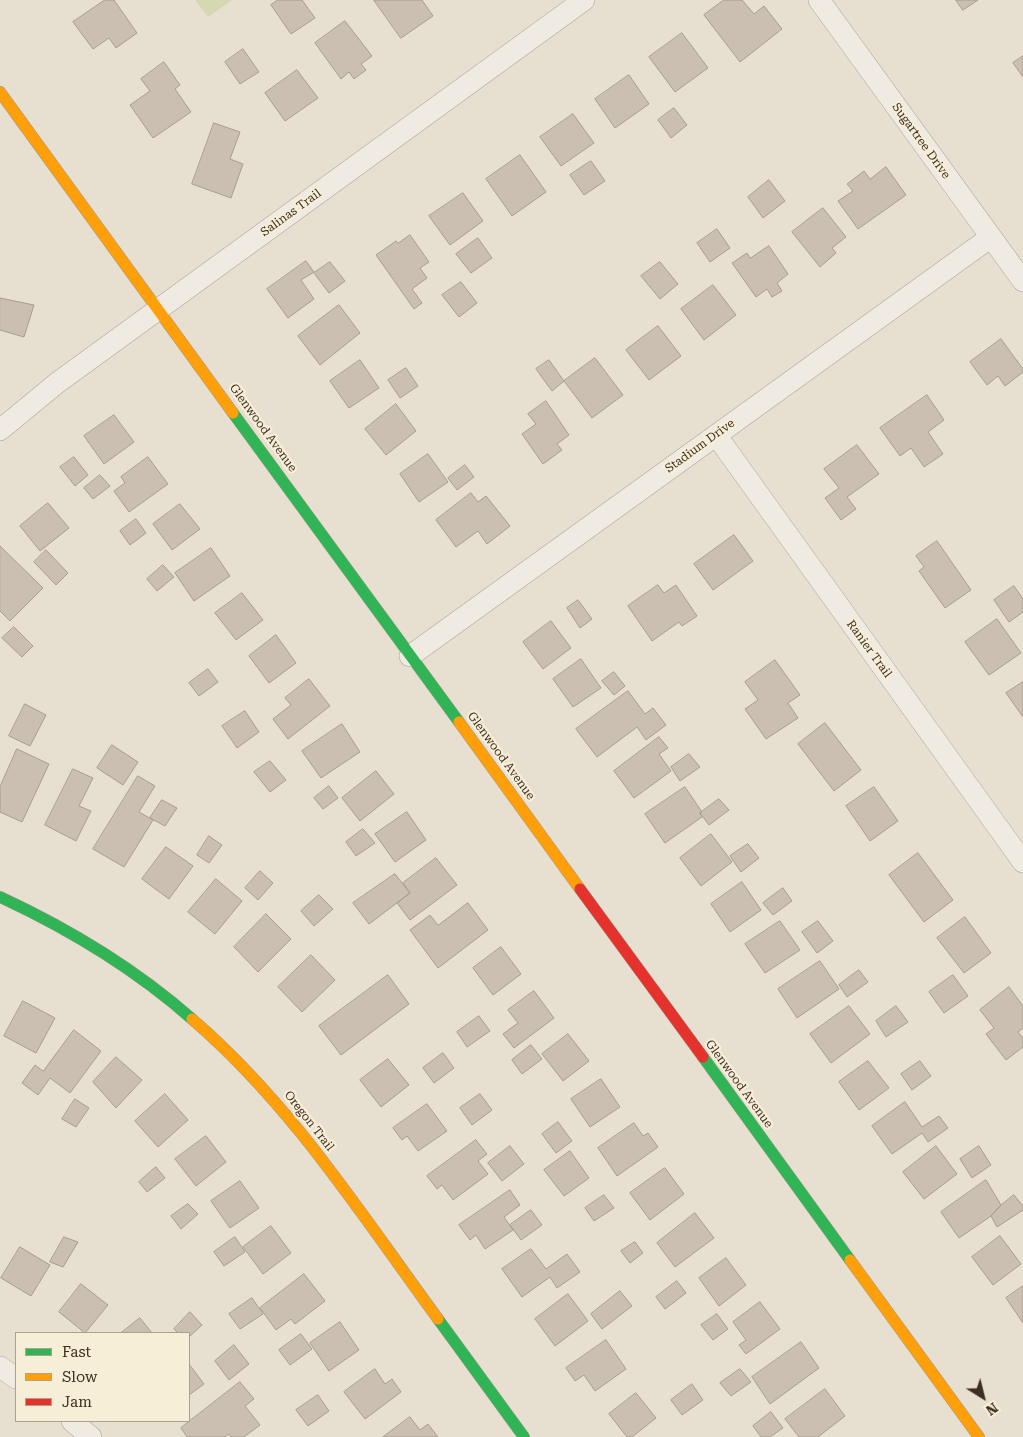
<!DOCTYPE html>
<style>
body{margin:0}
#map{position:relative;width:1023px;height:1437px;overflow:hidden;background:#e7e0d1;font-family:"Roboto Serif",serif}
canvas{display:block}
.legend{position:absolute;left:15px;top:1332px;width:175px;height:90px;box-sizing:border-box;background:#f7eed8;border:1px solid #ada18e;margin:0;padding:6px 9px;list-style:none;font-size:15px;color:#3d2e20}
.legend li{display:flex;align-items:center;gap:10px;height:25px}
.legend b{width:25px;border:1px solid #ada18e}
.north{position:absolute;left:958px;top:1372px;width:50px;height:50px;-webkit-text-stroke:4px #f7eed8;paint-order:stroke;rotate:144deg;font-size:14px;font-weight:700;line-height:20px;text-align:center;color:#3d2e20}
.north::after{content:'';display:block;margin:auto;width:18px;height:22px;background:#3d2e20;clip-path:polygon(50% 0,100% 100%,50% 72%,0 100%)}
</style>
<div id="map">
<canvas width="1023" height="1437"></canvas>
<ul class="legend">
<li><b style="height:6px;background:#30b455"></b>Fast</li>
<li><b style="height:6px;background:#ff9f0a"></b>Slow</li>
<li><b style="height:6px;background:#e5322d"></b>Jam</li>
</ul>
<div class="north">N</div>
</div>
<script>
const context = document.querySelector('canvas').getContext('2d');
context.lineJoin = 'round';
function fill(path, color) {
  context.fillStyle = color;
  context.fill(path, 'evenodd');
}
function stroke(path, color, width, dash) {
  context.strokeStyle = color;
  context.lineWidth = width;
  context.lineCap = dash ? 'butt' : 'round';
  context.setLineDash(dash || []);
  context.stroke(path);
}
function label(font, color, halo, rows, align = 'center') {
  context.font = font + ' "Roboto Serif",serif';
  context.lineWidth = 4.5;
  context.setLineDash([]);
  context.textBaseline = 'middle';
  context.strokeStyle = halo;
  context.fillStyle = color;
  for (const [text, x, y, turn = 0] of rows) {
    context.save();
    context.translate(x, y);
    context.rotate((+turn || 0) * Math.PI / 180);
    context.textAlign = isNaN(turn) ? turn : align;
    if (halo) context.strokeText(text, 0, 0);
    context.fillText(text, 0, 0);
    context.restore();
  }
}
fill(new Path2D(`
 M195,0H232L208,17Z`), '#d6d7b3');
const building = new Path2D(`
 M105,0H114L137,33L116,48L109,38L93,49L73,22Z
 M278,0H302L315,18L291,34L271,5Z
 M374,0H422L433,16L401,38Z
 M724,0H742L754,14L764,6L782,29L740,62L704,15Z
 M956,0H978L963,10Z
 M345,21L372,56L361,64L366,70L354,79L349,72L341,79L315,43Z
 M682,33L708,68L675,92L649,57Z
 M243,49L259,72L240,84L225,62Z
 M1023,56V77L1013,63Z
 M164,62L180,85L175,89L191,112L153,138L130,105L150,91L141,79Z
 M297,70L318,98L285,121L265,93Z
 M629,75L649,104L615,128L595,99Z
 M674,108L687,125L671,138L658,120Z
 M573,114L594,143L561,166L540,137Z
 M214,123L240,132L230,159L243,164L231,198L192,184Z
 M520,155L546,192L512,216L486,179Z
 M591,161L605,181L584,195L570,175Z
 M886,167L906,195L858,229L838,201L853,191L847,184L864,171L870,179Z
 M769,180L785,201L763,218L748,197Z
 M463,193L483,221L450,245L429,216Z
 M823,208L846,237L832,248L836,253L820,267L792,232Z
 M717,229L730,248L710,262L697,243Z
 M410,235L429,262L420,268L427,278L412,289L422,303L414,309L376,255L396,241L398,243Z
 M478,238L492,258L471,273L456,254Z
 M769,246L788,274L777,283L782,291L772,297L767,289L756,297L732,263L747,253L750,258Z
 M306,261L314,272L301,280L314,299L288,318L267,289Z
 M330,262L345,281L329,293L314,273Z
 M660,262L678,284L660,299L641,276Z
 M461,282L477,303L459,317L442,295Z
 M713,285L736,315L704,340L681,309Z
 M0,298L34,305L24,337L0,330Z
 M339,305L360,333L320,365L298,336Z
 M658,326L681,356L649,380L626,350Z
 M1001,339L1023,369V372L1005,386L998,376L987,385L970,362Z
 M595,358L623,395L592,418L564,381Z
 M360,360L379,388L349,408L330,381Z
 M549,360L564,381L552,391L536,369Z
 M406,368L418,386L400,398L388,380Z
 M927,395L944,420L928,432L943,454L924,467L911,448L900,456L880,428Z
 M546,401L569,435L557,444L562,450L543,464L522,434L536,424L528,414Z
 M396,404L416,431L386,455L365,429Z
 M114,415L134,442L104,464L84,436Z
 M857,445L879,474L847,497L856,509L841,520L825,498L839,488L824,469Z
 M428,454L448,482L419,502L400,474Z
 M74,457L88,475L75,486L60,467Z
 M148,457L168,484L129,512L114,491L125,483L121,477Z
 M465,465L474,477L457,490L448,478Z
 M100,475L110,486L93,499L84,488Z
 M471,493L478,502L486,496L510,526L487,544L478,531L456,547L436,520Z
 M48,503L69,528L40,551L20,526Z
 M180,504L200,529L172,550L153,524Z
 M136,519L146,533L130,545L120,531Z
 M734,535L753,561L713,590L694,564Z
 M937,541L971,590L945,608L919,571L924,567L916,556Z
 M0,546L43,588L10,621L0,611Z
 M211,548L230,576L194,601L175,573Z
 M46,550L68,573L56,585L34,562Z
 M163,565L174,577L157,591L147,579Z
 M658,585L664,593L676,585L697,616L682,626L679,622L652,641L628,606Z
 M1014,586L1023,599V612L1009,622L994,600Z
 M242,593L263,620L236,640L215,613Z
 M578,600L592,619L580,628L567,608Z
 M997,619L1021,653L989,675L965,642Z
 M551,621L571,648L543,669L523,642Z
 M14,627L33,646L22,657L2,638Z
 M276,635L296,663L269,683L249,656Z
 M581,659L601,688L573,707L553,679Z
 M775,660L800,695L788,703L798,718L766,739L745,709L758,700L745,682Z
 M208,669L218,682L199,696L189,683Z
 M614,672L625,686L614,695L602,681Z
 M309,679L330,706L288,739L273,719L291,705L285,698Z
 M1023,682V717L1006,693Z
 M628,691L645,714L653,708L666,725L646,740L637,727L597,757L576,729Z
 M25,704L46,715L30,746L9,736Z
 M245,711L259,732L237,748L222,726Z
 M825,723L861,770L834,791L798,744Z
 M342,724L360,752L321,778L302,751Z
 M659,737L668,748L659,754L671,771L634,798L614,771Z
 M112,745L138,762L123,785L97,768Z
 M17,749L49,764L22,822L0,812V787Z
 M689,754L700,767L680,781L671,767Z
 M270,761L286,780L270,792L254,772Z
 M73,769L93,778L79,806L91,811L76,841L45,825Z
 M376,771L394,794L360,821L342,798Z
 M138,776L155,786L139,812L153,820L124,867L93,849Z
 M329,786L338,798L323,809L314,798Z
 M685,787L702,812L700,813L702,817L665,843L645,814Z
 M874,787L898,821L870,841L846,806Z
 M719,799L729,810L709,825L700,813Z
 M162,800L177,808L165,826L150,818Z
 M407,812L426,840L395,862L375,834Z
 M363,829L375,843L356,856L346,842Z
 M711,834L732,862L701,886L680,858Z
 M209,836L222,845L209,863L197,855Z
 M748,844L759,858L741,872L730,856Z
 M166,847L193,866L169,899L142,879Z
 M918,853L953,900L924,922L889,875Z
 M436,858L457,885L410,920L397,903L410,893L403,883Z
 M260,871L273,883L258,900L245,888Z
 M395,874L410,893L369,924L353,903Z
 M216,879L242,901L215,934L188,912Z
 M742,882L761,910L730,932L711,904Z
 M783,888L792,901L773,915L763,903Z
 M319,895L333,909L314,926L301,911Z
 M468,903L488,930L438,968L410,930L430,915L438,925Z
 M266,914L291,939L258,972L234,947Z
 M965,917L991,953L964,973L937,938Z
 M780,921L800,950L765,973L745,944Z
 M818,921L833,941L817,953L802,932Z
 M501,947L521,974L493,995L473,968Z
 M311,955L335,980L302,1012L278,987Z
 M820,961L839,989L797,1018L778,989Z
 M859,970L868,982L847,997L839,985Z
 M388,975L409,1004L341,1055L319,1026Z
 M953,975L968,996L944,1013L929,992Z
 M1009,987L1023,1006V1028L1018,1032L1023,1038V1047L1006,1060L986,1034L994,1028L980,1010Z
 M534,991L554,1018L514,1048L503,1034L518,1023L508,1010Z
 M23,1001L55,1018L36,1053L4,1036Z
 M849,1006L870,1034L831,1063L810,1034Z
 M896,1006L908,1022L886,1037L876,1021Z
 M479,1016L490,1031L467,1047L457,1032Z
 M74,1030L101,1051L70,1093L50,1078L38,1095L22,1083L35,1065L43,1071Z
 M568,1034L589,1061L563,1081L542,1054Z
 M531,1045L542,1059L522,1074L512,1060Z
 M443,1053L454,1068L434,1083L423,1068Z
 M116,1057L142,1080L116,1108L93,1082Z
 M388,1059L409,1085L381,1107L360,1080Z
 M868,1061L889,1088L859,1110L839,1082Z
 M920,1061L931,1076L912,1090L901,1074Z
 M601,1079L620,1107L590,1127L571,1099Z
 M165,1094L188,1120L158,1147L135,1121Z
 M480,1094L492,1110L472,1125L460,1108Z
 M75,1099L89,1108L76,1127L62,1119Z
 M905,1102L922,1127L939,1116L948,1128L928,1142L922,1133L892,1154L872,1126Z
 M427,1104L447,1131L418,1151L407,1136L402,1140L393,1128Z
 M558,1122L572,1141L556,1153L542,1134Z
 M634,1123L643,1136L648,1133L658,1147L617,1176L598,1148Z
 M206,1136L226,1162L196,1186L175,1159Z
 M476,1140L487,1154L478,1161L488,1174L453,1200L442,1185L437,1189L427,1176Z
 M510,1146L524,1164L502,1181L488,1163Z
 M936,1146L957,1174L924,1199L903,1172Z
 M979,1146L991,1165L972,1178L960,1159Z
 M570,1151L589,1178L564,1196L544,1170Z
 M156,1167L165,1178L147,1192L139,1182Z
 M665,1168L684,1194L650,1220L630,1193Z
 M986,1180L1001,1205L991,1216L959,1238L941,1212Z
 M240,1181L259,1208L230,1228L211,1201Z
 M510,1190L520,1205L504,1217L513,1230L485,1249L476,1235L470,1240L459,1225Z
 M604,1195L614,1208L594,1221L585,1208Z
 M1014,1195L1023,1206V1210L997,1227L991,1216L1001,1205Z
 M188,1204L198,1214L181,1229L171,1216Z
 M531,1210L542,1225L521,1240L510,1225Z
 M695,1213L714,1238L675,1267L657,1243Z
 M271,1226L291,1253L263,1274L243,1247Z
 M1000,1236L1021,1264L993,1285L972,1257Z
 M64,1237L78,1242L63,1267L50,1262Z
 M235,1237L245,1252L224,1266L214,1252Z
 M635,1242L643,1253L630,1263L621,1251Z
 M20,1247L50,1265L31,1296L1,1278Z
 M531,1249L546,1269L567,1254L580,1272L557,1288L550,1277L522,1297L502,1269Z
 M726,1258L746,1285L719,1306L699,1278Z
 M304,1274L325,1301L295,1324L291,1319L276,1330L260,1308Z
 M677,1281L686,1293L665,1309L656,1297Z
 M81,1284L108,1305L85,1333L59,1312Z
 M1023,1286V1323L1006,1298Z
 M620,1291L632,1306L602,1329L591,1314Z
 M568,1294L588,1321L555,1346L535,1319Z
 M252,1298L263,1314L240,1329L229,1314Z
 M760,1302L780,1329L746,1354L739,1345L746,1340L733,1322Z
 M190,1312L202,1325L189,1337V1333H178L174,1329Z
 M717,1314L728,1329L713,1340L701,1325Z
 M140,1318L152,1333H121Z
 M340,1322L359,1350L329,1371L310,1343Z
 M301,1334L312,1349L290,1365L279,1350Z
 M606,1340L626,1369L595,1391L584,1375L575,1381L566,1368Z
 M801,1342L819,1368L770,1404L752,1377Z
 M234,1345L249,1364L229,1380L215,1361Z
 M189,1364L204,1384L189,1395Z
 M375,1369L385,1384L392,1379L401,1392L365,1419L344,1392Z
 M740,1369L751,1382L731,1396L720,1383Z
 M240,1382L254,1399L245,1406L260,1425L244,1437H231L229,1434L225,1437H187L181,1428Z
 M692,1384L703,1400L682,1415L671,1400Z
 M825,1389L845,1416L818,1437H799L785,1419Z
 M636,1393L656,1418L632,1437H627L609,1414Z
 M318,1395L329,1411L308,1426L296,1410Z
 M771,1412L783,1428L770,1437H761L753,1426Z
 M410,1417L420,1430L428,1424L438,1437H383Z`);
fill(building, '#cbbfb2');
stroke(building, '#a89c90', 1);
const street = new Path2D(`
 M819,0L1023,281
 M0,430L57,383L584,0
 M716,435L1023,862
 M410,656L991,237
 M0,1367L16,1378
 M72,1421L91,1437`);
const fast = new Path2D(`
 M233,413L459,722
 M0,897C69,929 134,968 192,1019
 M703,1057L850,1260
 M438,1319L524,1437`);
const slow = new Path2D(`
 M0,92L233,413
 M459,722L580,889
 M192,1019C292,1105 361,1214 438,1319
 M850,1260L979,1437`);
const jam = new Path2D(`
 M580,889L703,1057`);
stroke(street, '#ada599', 22);
stroke(fast, '#9c958a', 12);
stroke(slow, '#9c958a', 12);
stroke(jam, '#9c958a', 12);
stroke(street, '#efebe3', 21);
stroke(fast, '#30b455', 11);
stroke(slow, '#ff9f0a', 11);
stroke(jam, '#e5322d', 11);
label('12px', '#3d2e20', '#f7eed8', [
 ["Sugartree Drive",921,141,54],
 ["Salinas Trail",291,213,-36],
 ["Glenwood Avenue",263,428,54],
 ["Stadium Drive",700,446,-36],
 ["Ranier Trail",869,649,54],
 ["Glenwood Avenue",501,756,54],
 ["Glenwood Avenue",739,1084,54],
 ["Oregon Trail",309,1121,52]
]);
</script>
